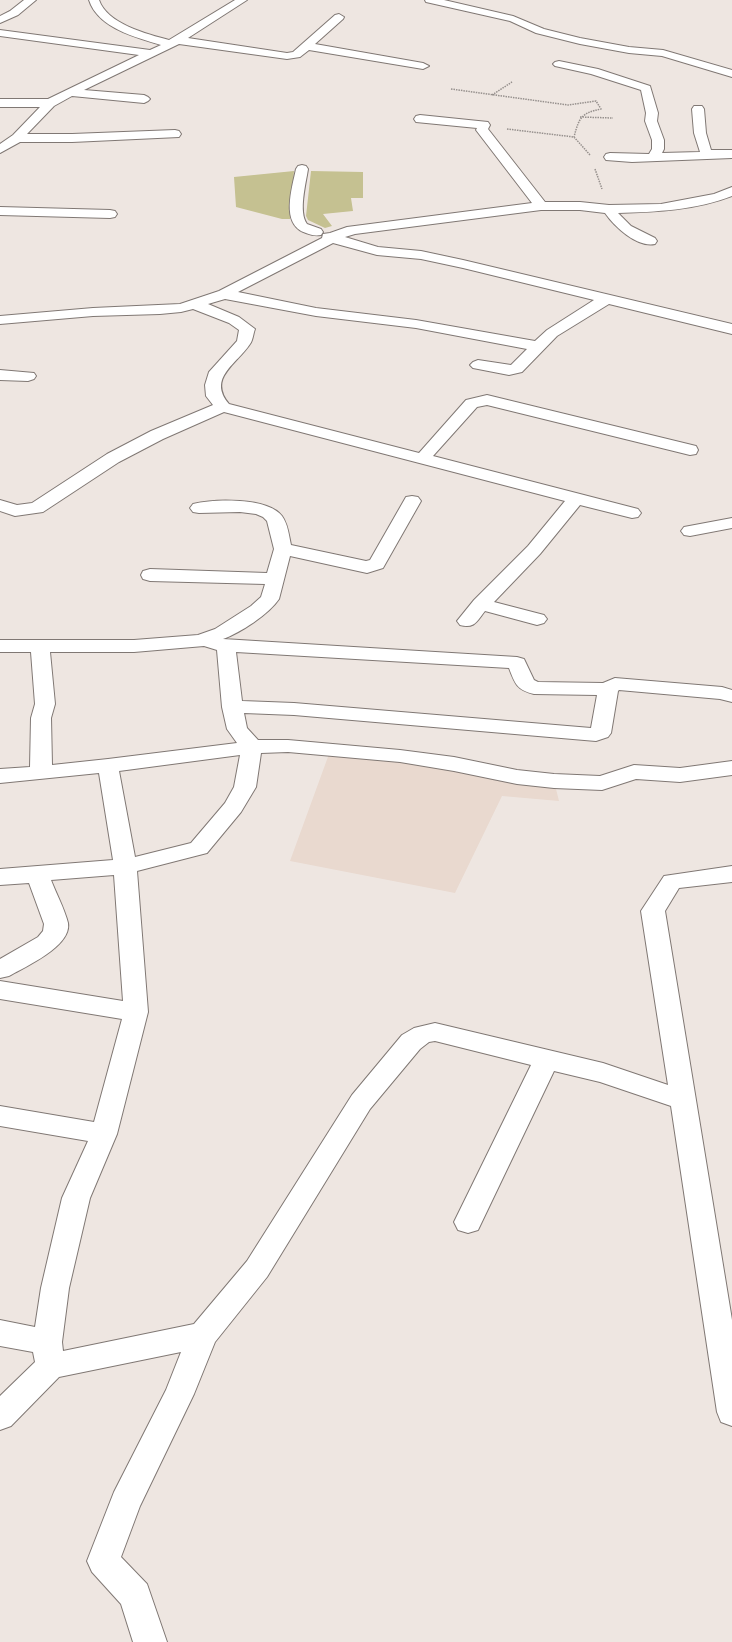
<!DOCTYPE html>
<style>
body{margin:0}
canvas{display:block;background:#eee6e1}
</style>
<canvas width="732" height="1642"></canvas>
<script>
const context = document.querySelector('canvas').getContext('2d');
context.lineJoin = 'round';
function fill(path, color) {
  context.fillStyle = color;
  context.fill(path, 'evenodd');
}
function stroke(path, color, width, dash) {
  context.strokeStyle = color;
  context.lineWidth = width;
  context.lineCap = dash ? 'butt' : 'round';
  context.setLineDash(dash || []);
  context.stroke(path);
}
fill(new Path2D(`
 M329,754L554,781L559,801L502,796L455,893L290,861Z`), '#e9d9cf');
fill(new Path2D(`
 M294,171L290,219H282L236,207L234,177Z
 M311,171L363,172V198H351L353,211L323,214L332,226L325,228L308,220L306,216Z`), '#c5c191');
const minor = new Path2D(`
 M24,0H36L18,15L0,23V16L10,11Z
 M89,0H99C107,24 147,34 169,40L235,0H247L188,38L287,53L293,52L335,15L339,14L344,17L343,19L315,44L423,63L429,66L423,69L309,50L300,57L287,59L179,44L84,90L144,95L148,97L150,99L148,101L144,103L72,96L54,106L27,134H72L175,130L179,131L181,134L179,137L72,142H20L0,153V144L13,135L40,107H0V99H48L139,55L0,36V30L150,50L161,45C135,37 98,28 89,0Z
 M425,0H444L513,16L544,29L580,38L629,47L663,50L732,70V77L662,56L629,53L580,44L536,33L510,21L426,2Z
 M559,61L598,69L650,86L658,113L657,121L664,140V149L662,153L700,152L694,133L692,109L694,106H702L704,109L706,133L711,150H732V158L632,162L606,160L604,157L606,154L610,153L649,154L652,149V140L645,121L646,113L641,90L591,74L555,66L553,64L555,62Z
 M420,115L488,122L490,125L488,129L545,202H580L609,205L661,204L714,194L732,187V196C696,210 656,212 618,213L631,226L655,238L657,241L655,244C637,248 614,226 605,213L580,210H541L355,234L345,237L378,247L421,251L463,260L732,324V334L609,304L557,336L522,372L509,375L473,368L470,365L473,362L478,360L511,365L527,349L416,328L316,316L225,299L208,304L239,317L255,329C253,334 253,340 250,344C237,364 207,378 229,404L419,453L466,400L487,395L696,446L698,450L696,454L690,455L487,405L477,407L433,456L638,509L641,513L638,517L632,518L580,505L540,554L494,602L544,615L547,619L544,623L537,625L485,611C477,621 475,629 460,625L457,621L474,600L528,546L565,501L224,412L163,439L119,462L43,512L15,516L0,511V500L17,505L32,503L107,454L151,431L213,405L206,396L205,385L209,372L237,341L239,330L229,323L193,309L181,312L160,314L93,316L0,324V316L93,308L180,304L219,291L322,238L323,234L330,233L347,227L532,203L476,130L477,128L416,122L414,119L416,116ZM333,243L377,255L421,259L463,268L594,300L547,330L535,341L416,320L316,308L238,292Z
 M302,165L306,166L308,169C306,183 298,212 307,224L321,229L323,232L321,235C315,236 311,235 306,233C280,225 292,188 296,169L298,166Z
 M0,207L110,210L115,211L117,214L115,217L110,218L0,215Z
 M0,370L34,373L36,376L34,379L28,381L0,380Z
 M412,496L418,497L421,501L383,568L367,573L290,556L279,599C269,614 240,633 223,639L517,657L524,659L534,680L538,682L603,683L615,678L722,687L732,690V702L720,699L619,690L618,691L611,733L608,737L596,741L294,715L244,713L247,728L258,740H288L400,750L454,757L517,770L554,774L600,776L634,765L680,768L732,761V775L680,782L636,779L602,790L554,788L517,784L454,771L400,762L288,752L261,753L256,787L241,812L207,853L137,871L148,1012L117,1134L90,1198L69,1288L62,1342L63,1351L194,1324L247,1261L352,1095L402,1035L414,1028L435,1023L603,1063L668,1085L641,911L664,876L732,866V882L679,888L665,911L732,1320V1426L721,1422L717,1412L671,1106L600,1082L554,1071L478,1230L468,1233L458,1230L454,1222L531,1065L435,1041L429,1042L420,1049L370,1109L267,1277L215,1342L194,1394L140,1506L121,1557L147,1584L167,1642H133L121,1604L92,1572L87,1561L114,1492L166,1390L181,1352L59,1377L11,1426L0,1430V1396L35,1362L33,1352L0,1346V1320L35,1327L41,1288L62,1198L88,1141L0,1126V1106L94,1122L122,1019L0,999V981L123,1001L114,875L51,880C56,893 65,910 68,923C72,946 25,967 9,976L0,978V959L38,937L43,931L44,924L29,883L0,885V869L113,860L99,773L0,783V769L30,767L31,718L35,704L31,652H0V640H134L198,635L215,629L251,606L261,597L265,584L150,581L143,579L141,575L143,571L150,569L267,573L274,549L267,521L263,517L256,514L240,512L199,513L193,512L190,508L193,504C214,499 267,497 282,516C288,524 289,536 291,545L366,561L370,560L406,497ZM204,646L217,650L222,707L227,729L237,743L108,759L52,765L51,718L55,704L50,652H134ZM236,652L509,668C515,684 517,690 534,694L597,695L591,728L294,703L242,701ZM240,755L234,787L225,803L191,843L135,857L119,771Z
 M732,518V528L690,536L684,535L681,531L684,527Z`);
stroke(minor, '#807874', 2);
stroke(new Path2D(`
 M451,89L568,105L596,101L601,109C581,113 579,118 574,137
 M492,95L512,82
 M580,117L613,118
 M507,129L574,137L590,155
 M595,169L602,189`), '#96908d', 1.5, [1.5, 1]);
fill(minor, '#fff');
</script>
